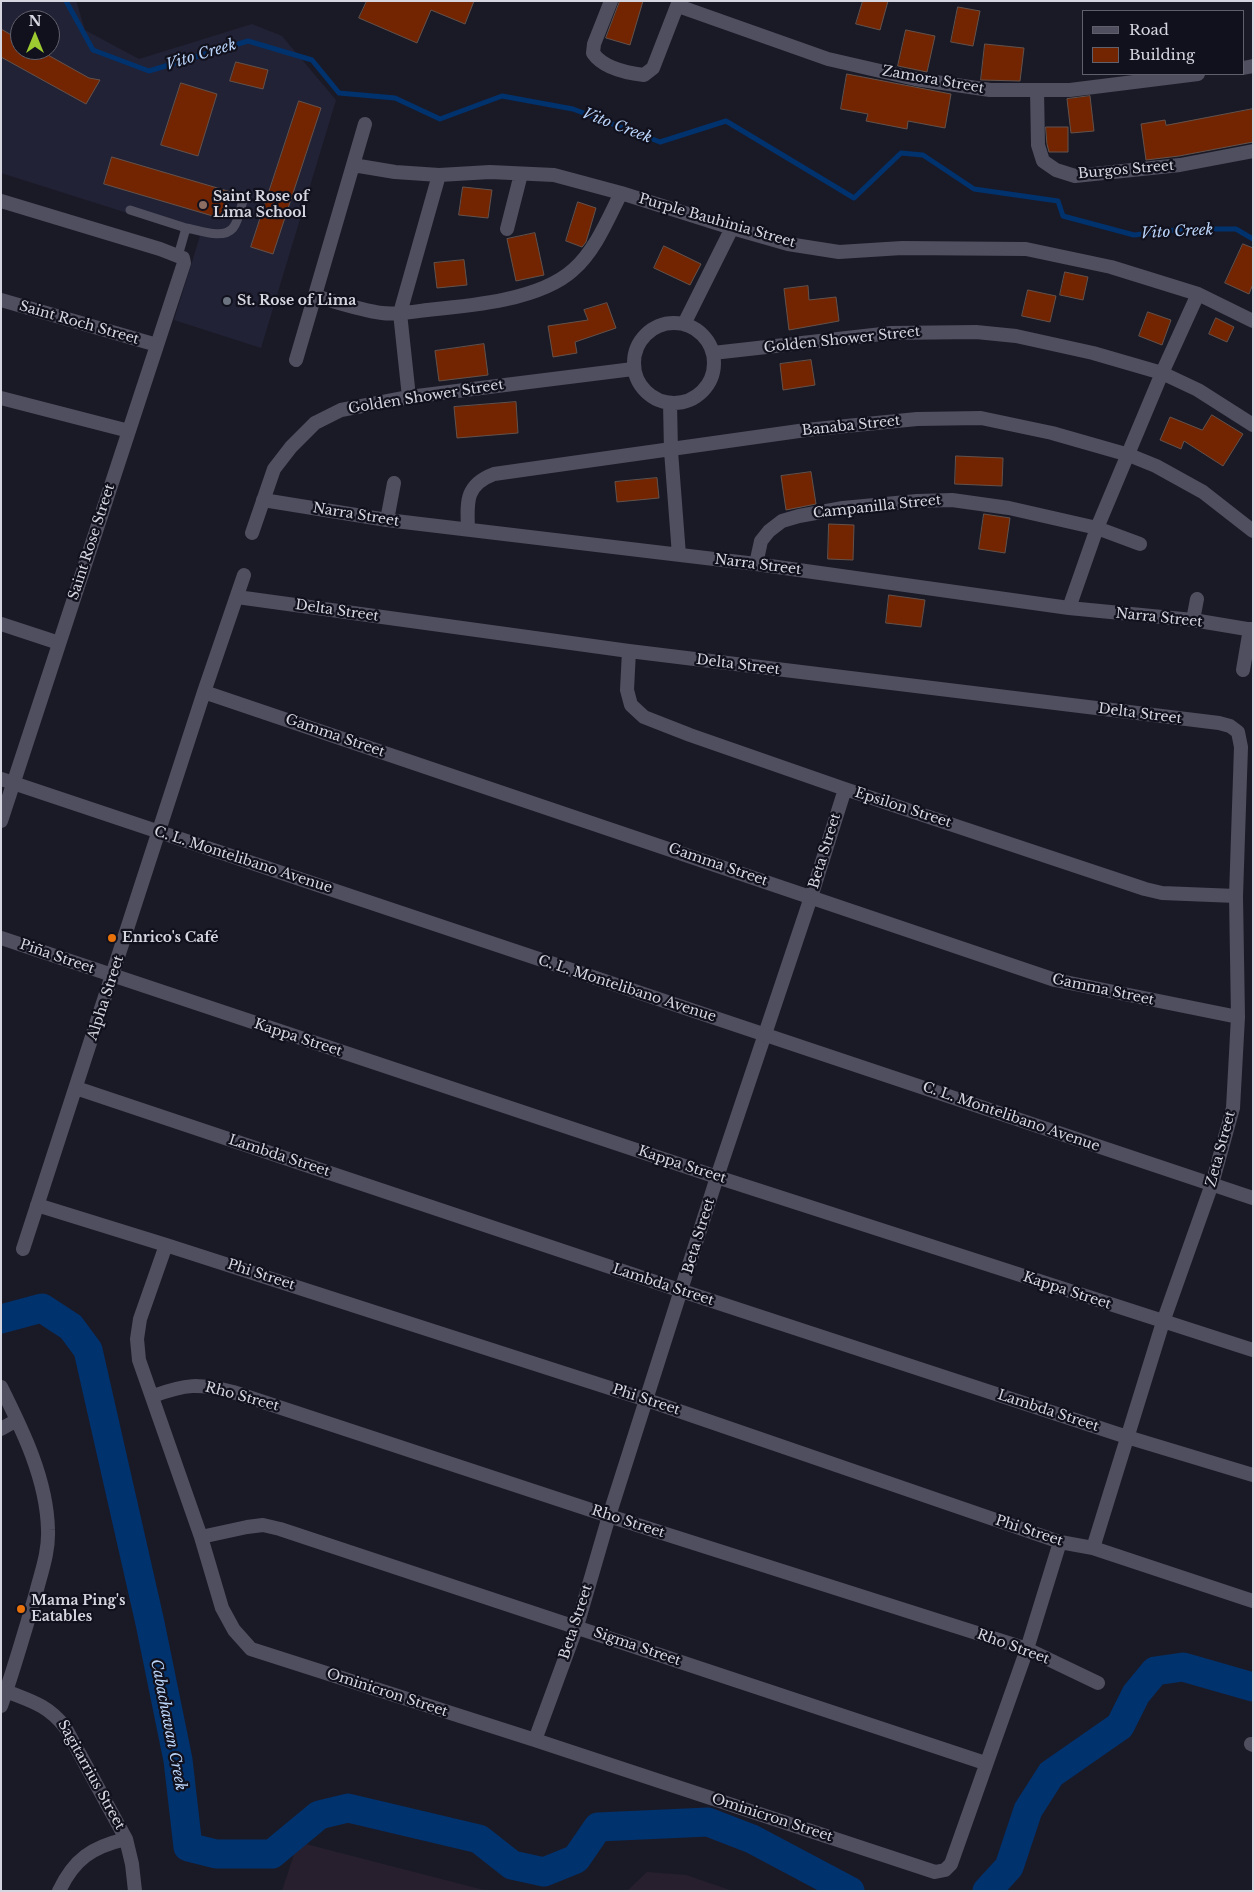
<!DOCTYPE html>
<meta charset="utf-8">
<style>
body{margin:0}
#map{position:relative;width:1254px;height:1892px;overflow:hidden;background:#1a1a27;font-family:"Libre Baskerville",serif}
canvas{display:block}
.frame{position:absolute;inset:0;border:2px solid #d6d6e0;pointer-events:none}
.legend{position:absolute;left:1082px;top:10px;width:162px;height:65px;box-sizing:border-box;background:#11111e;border:1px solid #60606c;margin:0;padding:6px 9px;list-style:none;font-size:15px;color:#d6d6e0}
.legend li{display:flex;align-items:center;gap:10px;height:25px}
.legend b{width:25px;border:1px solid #60606c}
.north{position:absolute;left:10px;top:10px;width:50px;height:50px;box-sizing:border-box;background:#11111e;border:1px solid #60606c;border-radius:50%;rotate:0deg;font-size:14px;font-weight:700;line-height:20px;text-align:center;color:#d6d6e0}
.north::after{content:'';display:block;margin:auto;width:18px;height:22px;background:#9dca30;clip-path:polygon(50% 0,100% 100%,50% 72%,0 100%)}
</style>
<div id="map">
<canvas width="1254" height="1892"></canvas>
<div class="frame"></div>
<ul class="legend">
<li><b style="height:6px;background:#4f4f5f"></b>Road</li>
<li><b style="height:14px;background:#732502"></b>Building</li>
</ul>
<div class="north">N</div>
</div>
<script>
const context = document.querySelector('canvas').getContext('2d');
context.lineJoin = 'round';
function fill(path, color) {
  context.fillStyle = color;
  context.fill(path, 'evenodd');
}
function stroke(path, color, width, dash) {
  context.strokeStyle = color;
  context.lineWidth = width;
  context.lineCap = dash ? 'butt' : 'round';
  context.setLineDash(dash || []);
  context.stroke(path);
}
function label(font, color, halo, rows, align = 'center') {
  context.font = font + ' "Libre Baskerville",serif';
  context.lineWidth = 4.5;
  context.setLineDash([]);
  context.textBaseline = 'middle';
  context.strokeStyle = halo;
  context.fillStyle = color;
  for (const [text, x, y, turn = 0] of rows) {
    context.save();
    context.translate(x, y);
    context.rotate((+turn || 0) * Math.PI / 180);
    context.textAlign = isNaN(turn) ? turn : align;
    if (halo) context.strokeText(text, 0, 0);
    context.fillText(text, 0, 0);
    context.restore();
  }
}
fill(new Path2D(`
 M298,1842L488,1891H282Z
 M647,1872L686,1875L733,1891H627Z`), '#271f2e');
fill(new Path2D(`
 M1,1H76L85,30L139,59L252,24L282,36L336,100L261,348L174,320L200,236L1,173ZM20,20H50V50H20Z`), '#222236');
stroke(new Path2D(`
 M66,1L93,50L149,71L248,41L312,60L339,93L395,98L440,119L502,96L573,109L660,142L726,121L854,198L901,153L923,155L974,189L1058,201L1063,216L1134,235L1183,229H1236L1253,239`), '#00326e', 5);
stroke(new Path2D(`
 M1,1319L42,1308L71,1327L88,1350L150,1623L178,1760L188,1847L216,1854H272L319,1815L348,1808L479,1839L512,1865L544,1872L576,1859L598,1827L708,1822L752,1839L850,1891
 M987,1891L1009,1867L1028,1810L1051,1774L1120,1726L1136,1694L1155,1671L1183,1667L1253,1687`), '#00326e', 29);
const building = new Path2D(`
 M367,1H474L465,24L431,10L417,43L359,18Z
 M620,1H643L630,45L606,38Z
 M863,1H888L880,30L856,24Z
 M958,7L980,11L973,46L951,42Z
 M1,29L20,40V50H39L89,78L100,80L86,104L1,57Z
 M906,30L935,36L927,72L898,66Z
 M985,44L1024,48L1020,81L981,80Z
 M236,62L268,70L263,89L230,81Z
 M847,74L951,94L945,128L908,121L907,129L866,121L868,114L841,109Z
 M181,83L217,94L198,156L161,145Z
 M1090,96L1094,131L1071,133L1067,99Z
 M299,101L321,108L273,254L251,247Z
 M1253,109V142L1179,156L1146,160L1141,124L1165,120L1166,125Z
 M1046,127H1068V152H1049L1047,144Z
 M112,157L231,192L223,219L104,184Z
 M463,187L492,190L488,218L459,215Z
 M578,202L596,208L586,242L582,247L566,241Z
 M535,233L544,275L516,281L507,239Z
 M1243,244L1253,248V284L1249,294L1225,283Z
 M664,246L701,264L690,285L654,268Z
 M464,260L467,285L437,288L434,263Z
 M1065,272L1088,277L1083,300L1060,295Z
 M808,286L809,300L836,297L839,321L789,330L784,289Z
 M1028,290L1056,296L1050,322L1022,316Z
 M607,303L616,328L575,342L577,353L553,357L548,326L588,320L584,310Z
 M1148,312L1171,320L1162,345L1139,336Z
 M1216,318L1234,327L1227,342L1209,334Z
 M484,344L488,375L439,381L435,351Z
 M811,360L815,385L783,390L780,364Z
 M516,402L518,433L457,438L454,407Z
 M1212,415L1243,434L1223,466L1184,441L1181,449L1160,440L1170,417L1202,430Z
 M956,456L1003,458L1002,486L955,484Z
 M811,472L816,504L786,510L781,476Z
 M657,478L659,498L617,502L615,482Z
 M984,514L1010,518L1005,553L979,549Z
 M829,524L854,525L853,560L828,559Z
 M889,595L925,600L921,627L886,623Z`);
fill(building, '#732502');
stroke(building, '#63524b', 1);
stroke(new Path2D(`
 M130,210L186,228
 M178,256L186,228C199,230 223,240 233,228C239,221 241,206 244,197`), '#4f4f5f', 9);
stroke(new Path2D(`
 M611,1L594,44L593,53C603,68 627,73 644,75L653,68L679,1
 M678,6L828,59L915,79L990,90H1070L1198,74
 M1243,68L1253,66
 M1037,90L1038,145L1043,161L1056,170L1075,176L1180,165L1253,151
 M353,165L395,172L439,175L490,172L554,175L621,193L732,228L788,244L839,252L902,248L1026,249L1111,267L1198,294L1253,321
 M1,201L160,249L183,258L184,263L1,821
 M507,229L521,174
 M315,296C337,302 359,310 382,313C396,315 413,312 427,310C470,306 540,300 573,270C595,251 608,219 621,193
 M1,300L157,345
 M634 363a40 40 0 1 1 80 0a40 40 0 1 1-80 0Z
 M684,324L732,228
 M713,353L891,333L976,332L1016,336L1093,353L1162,373L1198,390L1253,425
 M296,360L365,124
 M409,397L400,313L439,175
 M1,398L129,431
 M670,403L671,451L679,555
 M263,500L387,520L756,564L1069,608L1193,620L1253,630
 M387,520L394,483
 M468,529C467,502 465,485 494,474L806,430L917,419L981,418L1052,433L1129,455L1156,466L1203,492L1253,531
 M252,533L274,469L291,447L315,423L341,410L409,397L633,369
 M756,564L761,541L769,531L782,521L799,516L843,508L917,501L952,500L1009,508L1097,528L1140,544
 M237,597L629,651L1219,723L1230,726L1238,732L1241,747L1236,896L1238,1017L1233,1108L1212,1184L1163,1322L1093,1548
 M1069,608L1097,528L1162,373L1198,294
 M1193,620L1197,599
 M1,624L59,643
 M629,651L627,690L631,705L644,717L690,735L845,789L1145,889L1162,893L1236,896
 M1243,670L1250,629
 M204,692L1055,980L1238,1017
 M1,938L717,1177L1253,1350
 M76,1088L682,1291L1127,1437L1253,1475
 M37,1205L166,1245L647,1400L1060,1542L1093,1548L1253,1601
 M166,1245L140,1319L137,1339L139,1360L201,1537L222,1608L234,1630L251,1649L535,1740L935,1872L945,1870L951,1864L1027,1649L1060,1542
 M23,1249L204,692L244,575
 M1,1387C23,1431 47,1480 48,1530C49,1552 41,1573 36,1593C25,1631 14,1669 1,1706
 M153,1396C186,1384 198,1383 233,1392L609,1516L1027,1649L1098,1683
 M1,1429L17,1420
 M201,1537L247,1527L263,1525L280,1529L985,1763
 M6,1691C31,1701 48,1705 65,1727L126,1839L132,1864L135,1891
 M535,1740L577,1626L609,1516L717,1177L811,897L845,789
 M1251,1744L1253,1745
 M59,1891C74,1859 92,1847 126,1839`), '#4f4f5f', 14);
stroke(new Path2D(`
 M1,779L1253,1198`), '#4f4f5f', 14);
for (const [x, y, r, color] of [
 [203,205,5,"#8d6e63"],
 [227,301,5,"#6b7280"],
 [112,938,5,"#e8710a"],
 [21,1609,5,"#e8710a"]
]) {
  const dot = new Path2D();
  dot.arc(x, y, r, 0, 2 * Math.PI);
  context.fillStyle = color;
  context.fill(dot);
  stroke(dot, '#11111e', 2);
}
label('14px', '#d6d6e0', '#11111e', [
 ["Zamora Street",933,80,10],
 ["Burgos Street",1126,170,-5],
 ["Purple Bauhinia Street",717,221,16],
 ["Saint Roch Street",79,323,16],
 ["Golden Shower Street",842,340,-6],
 ["Golden Shower Street",426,397,-9],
 ["Banaba Street",851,426,-6],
 ["Campanilla Street",877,507,-6],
 ["Narra Street",356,515,9],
 ["Saint Rose Street",92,542,-72],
 ["Narra Street",758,565,7],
 ["Delta Street",337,611,8],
 ["Narra Street",1159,618,6],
 ["Delta Street",738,665,7],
 ["Delta Street",1140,714,7],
 ["Gamma Street",335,736,19],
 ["Epsilon Street",903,808,18],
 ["Beta Street",825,851,-73],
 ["C. L. Montelibano Avenue",243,860,18],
 ["Gamma Street",718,865,19],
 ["Piña Street",57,957,19],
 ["C. L. Montelibano Avenue",627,989,18],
 ["Gamma Street",1103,990,12],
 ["Alpha Street",106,998,-72],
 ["Kappa Street",298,1038,18],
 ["C. L. Montelibano Avenue",1011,1117,19],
 ["Zeta Street",1221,1149,-75],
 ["Lambda Street",279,1156,18],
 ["Kappa Street",682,1165,18],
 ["Beta Street",699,1236,-73],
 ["Phi Street",261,1275,18],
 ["Lambda Street",663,1285,18],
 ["Kappa Street",1067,1291,18],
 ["Rho Street",242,1397,15],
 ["Phi Street",646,1400,18],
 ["Lambda Street",1048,1411,18],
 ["Rho Street",628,1522,18],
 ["Phi Street",1029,1531,18],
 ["Beta Street",576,1622,-72],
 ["Sigma Street",637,1647,19],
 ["Rho Street",1013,1647,20],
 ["Ominicron Street",387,1693,18],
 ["Sagitarrius Street",91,1775,61],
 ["Ominicron Street",772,1818,18]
]);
label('bold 14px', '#d6d6e0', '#11111e', [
 ["Saint Rose of",213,197],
 ["Lima School",213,213],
 ["St. Rose of Lima",237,301],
 ["Enrico's Café",122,938],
 ["Mama Ping's",31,1601],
 ["Eatables",31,1617]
], 'left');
label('italic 15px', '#bbd5fa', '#11111e', [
 ["Vito Creek",201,55,-17],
 ["Vito Creek",617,126,21],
 ["Vito Creek",1177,232,-3],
 ["Cabachawan Creek",168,1725,79]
]);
</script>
